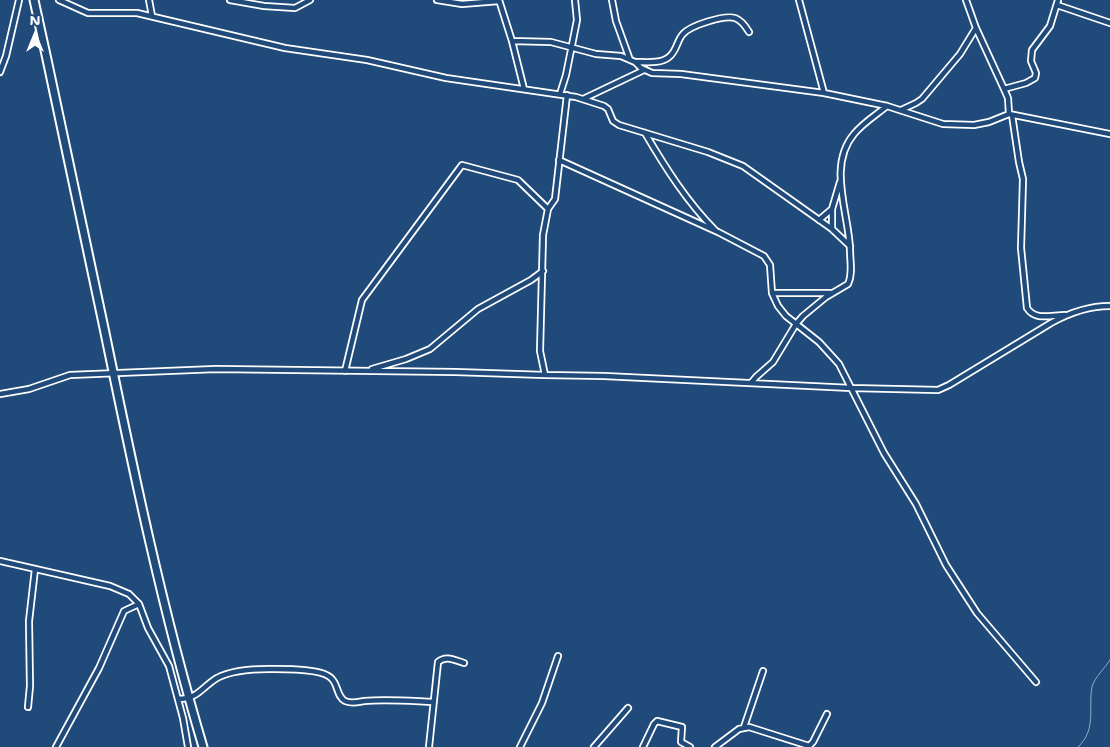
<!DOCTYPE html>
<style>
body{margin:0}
#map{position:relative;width:1110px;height:747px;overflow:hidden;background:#1f4a7a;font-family:"Shantell Sans",sans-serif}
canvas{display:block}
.north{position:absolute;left:10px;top:10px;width:50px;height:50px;-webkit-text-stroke:4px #1f4a7a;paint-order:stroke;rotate:0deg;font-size:14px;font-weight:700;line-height:20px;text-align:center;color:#fff}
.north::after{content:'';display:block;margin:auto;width:18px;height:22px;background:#fff;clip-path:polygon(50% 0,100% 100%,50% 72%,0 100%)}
</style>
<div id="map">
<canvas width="1110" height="747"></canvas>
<div class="north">N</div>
</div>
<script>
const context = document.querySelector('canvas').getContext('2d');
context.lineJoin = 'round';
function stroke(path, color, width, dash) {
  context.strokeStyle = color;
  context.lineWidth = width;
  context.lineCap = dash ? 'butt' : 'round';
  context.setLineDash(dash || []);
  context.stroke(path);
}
stroke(new Path2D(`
 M1078,747C1097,729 1088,709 1092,687C1094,678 1105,668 1110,660`), '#8eafc4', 1);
const street = new Path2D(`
 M59,0L88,13H137L285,48L367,60L446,78L576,97L604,106L608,109L613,121L619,125L708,152L743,166L832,229L850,246
 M149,0L152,16
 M230,0L264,6L295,8L310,0
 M437,0L462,4L499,1
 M499,0L512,41L524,89
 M612,0L616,21L630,60
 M799,0L824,93
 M966,0L976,28L1004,89L1008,98L1009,114
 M1057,5L1110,23
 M512,41L551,42L596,54L621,56L635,62L641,68L652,73L681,74L824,93L887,106L943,124L974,125L989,122L1009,114L1110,134
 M635,62C645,62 661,64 669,57C677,51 677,40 683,34C691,25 724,15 735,18C741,20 746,27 749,32
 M0,72L6,56L19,0
 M1004,89L1026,83L1035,78L1036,73L1031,61L1032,50L1050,26L1058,0
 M560,94L566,75L577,20L575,0
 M583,99L644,70
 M901,110L916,103L922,99L960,54L976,28
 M1012,115L1019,162L1023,179L1021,248L1027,308C1035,321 1051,315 1065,315
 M645,133C665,167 687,202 715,230
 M559,160L718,232L764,256L770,265L772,293L778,306L786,316L819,342L839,364L884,453L916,504L946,565L977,613L1036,682
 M819,220L832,209
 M832,229V209L840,182
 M772,293H831
 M372,369L406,359L430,349L478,309L531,280L543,271
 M345,371L362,300L462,165L518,180L548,209
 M545,375L540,351L543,235L548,209L555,199L567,95
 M751,383L756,377L773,362L796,324L803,316L826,297L848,284C853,274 850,261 850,250C849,213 827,166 854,134C863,123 876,115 887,106
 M0,394L29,389L70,375L216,369L455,372L545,375L604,376L851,388L938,390L949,385L1051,323C1069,313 1089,306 1110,306
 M0,561L110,586L129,594L139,604L148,628L169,666L183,718L188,747
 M178,699C198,699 202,687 217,678C232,670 253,669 269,669C283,669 324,668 332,679C338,685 337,697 345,701C351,704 358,702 364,701C387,699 410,701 433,702
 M28,707L30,686L29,621L35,569
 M744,727L763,671
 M56,747L99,668L124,611L139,604
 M429,747L438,662C446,655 454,660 464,663
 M520,747L542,703L558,656
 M594,747L628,708
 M643,747L654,724L657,721L682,727L681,742L690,747
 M715,747L739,729L749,727L809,746L813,742L827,714`);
const secondary = new Path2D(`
 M34,0C58,109 81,218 104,328C133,469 162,609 203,747`);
stroke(street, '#fff', 8);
stroke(secondary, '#fff', 11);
stroke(street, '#1f4a7a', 4.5);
stroke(secondary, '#1f4a7a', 7);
</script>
